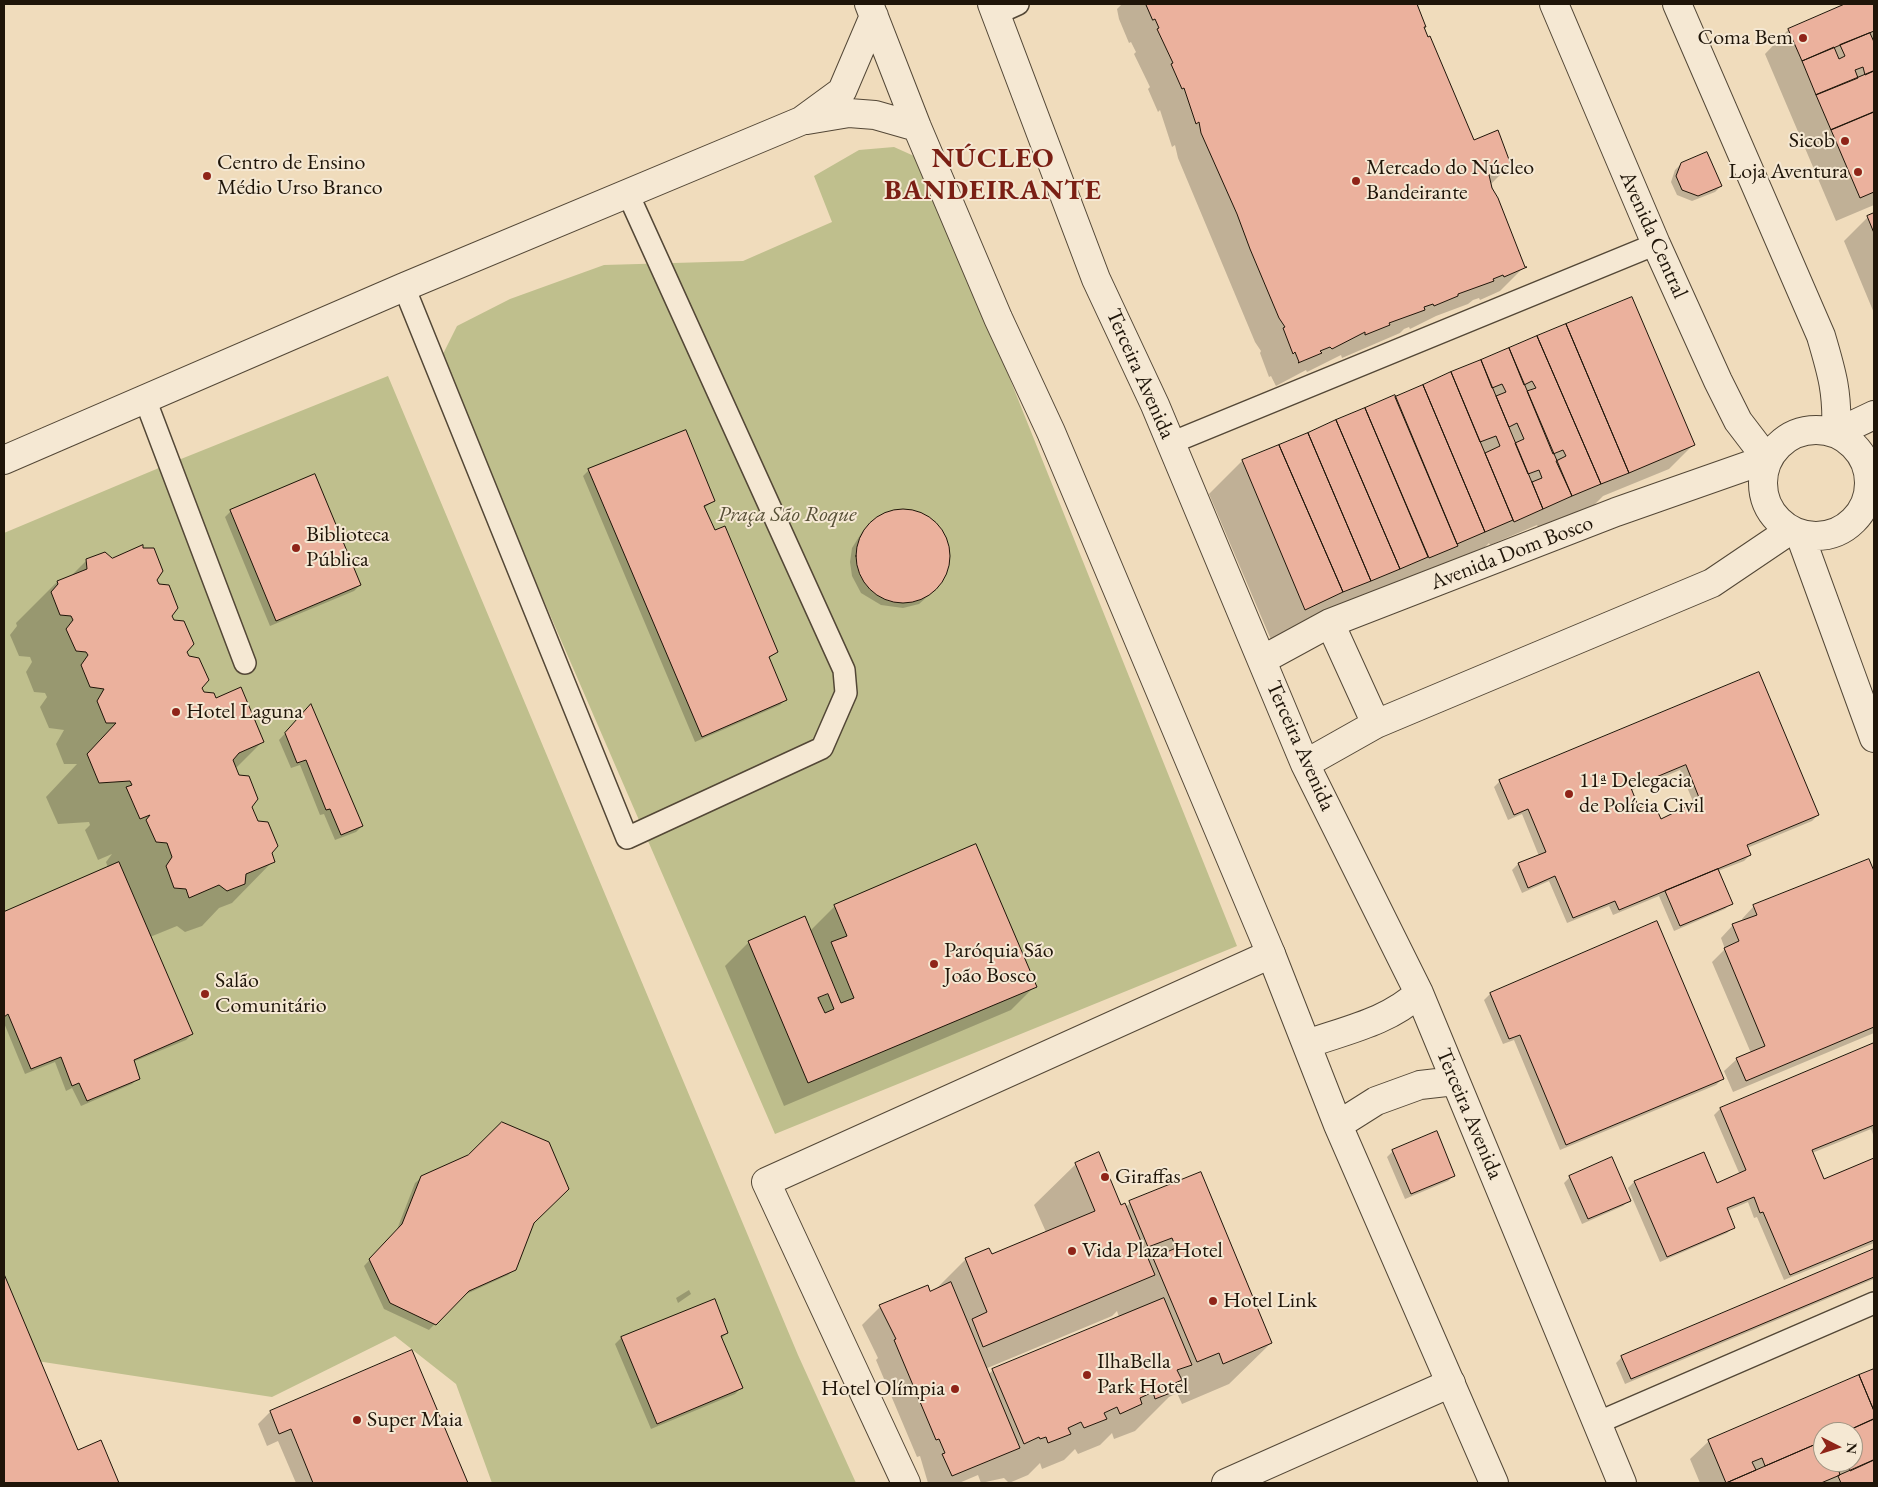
<!DOCTYPE html>
<meta charset="utf-8">
<style>
body{margin:0}
#map{position:relative;width:1878px;height:1487px;overflow:hidden;background:#f0dcbc;font-family:"EB Garamond",serif}
canvas{display:block}
.frame{position:absolute;inset:0;border:5px solid #1f1509;pointer-events:none}
.north{position:absolute;left:1813px;top:1422px;width:50px;height:50px;box-sizing:border-box;background:#f5e8d3;border:1px solid #9f9482;border-radius:50%;rotate:95deg;font-size:14px;font-weight:700;line-height:20px;text-align:center;color:#1f1509}
.north::after{content:'';display:block;margin:auto;width:18px;height:22px;background:#8f2418;clip-path:polygon(50% 0,100% 100%,50% 72%,0 100%)}
</style>
<div id="map">
<canvas width="1878" height="1487"></canvas>
<div class="frame"></div>
<div class="north">N</div>
</div>
<script>
const context = document.querySelector('canvas').getContext('2d');
context.lineJoin = 'round';
function fill(path, color) {
  context.fillStyle = color;
  context.fill(path, 'evenodd');
}
function stroke(path, color, width, dash) {
  context.strokeStyle = color;
  context.lineWidth = width;
  context.lineCap = dash ? 'butt' : 'round';
  context.setLineDash(dash || []);
  context.stroke(path);
}
function label(font, color, halo, rows, align = 'center') {
  context.font = font + ' "EB Garamond",serif';
  context.lineWidth = 4;
  context.setLineDash([]);
  context.textBaseline = 'middle';
  context.strokeStyle = halo;
  context.fillStyle = color;
  for (const [text, x, y, turn = 0] of rows) {
    context.save();
    context.translate(x, y);
    context.rotate((+turn || 0) * Math.PI / 180);
    context.textAlign = isNaN(turn) ? turn : align;
    if (halo) context.strokeText(text, 0, 0);
    context.fillText(text, 0, 0);
    context.restore();
  }
}
fill(new Path2D(`
 M894,147L914,156L927,172L1237,946L775,1134L450,384L442,356L457,326L510,299L604,265L743,261L832,222L814,176L859,150Z
 M388,376L798,1355L856,1483H492L456,1384L395,1336L272,1397L4,1356V533L166,465Z`), '#bfbf8d');
fill(new Path2D(`
 M1122,4H1414L1473,141L1510,165L1491,184L1524,267L1500,291L1480,300L1479,298L1473,300L1468,304L1436,316L1410,329L1409,327L1404,329L1400,333L1342,358L1341,355L1307,372L1306,370L1276,386L1271,376L1269,377L1260,353L1261,351L1255,342L1178,158L1175,145L1172,147L1160,110L1158,112L1148,89L1150,87L1134,54L1136,52L1131,42L1129,43L1119,19L1117,9Z
 M1849,4H1874V205L1836,221L1765,54L1788,30Z
 M1681,164L1721,186L1715,192L1692,201L1677,195L1671,182L1675,170Z
 M1874,214V313L1844,241L1868,217Z
 M1509,350L1693,445L1669,469L1603,496L1594,505L1539,529L1537,525L1490,545L1489,543L1479,553L1272,642L1209,494L1242,461Z
 M589,470L714,501L704,508L777,652L768,659L786,699L780,705L695,742L583,476Z
 M905,510L919,513L935,522L947,542L949,560L946,573L936,589L919,604L903,608L881,605L861,593L852,576L850,562L852,548L862,532L883,514Z
 M231,511L360,585L354,591L270,626L225,517Z
 M87,560H112L156,579L203,693L215,700L262,742L235,769L273,861L232,903L219,908L202,926L185,932L177,926L150,937L192,1034L186,1040L133,1062L138,1078L132,1084L81,1106L72,1088L66,1091L55,1062L25,1074L4,1023V913L108,868L106,862L112,854L98,860L85,830L90,825L89,822L58,824L46,797L77,764H64L56,744L64,730L49,728L40,707L47,697L45,693L34,692L26,672L32,662L30,657L19,656L10,635L17,626L16,623L57,582L71,576Z
 M1758,674L1818,815L1812,821L1747,848L1750,855L1744,861L1718,871L1731,903L1725,909L1674,931L1659,896L1613,915L1609,906L1567,923L1549,881L1522,893L1512,870L1518,864L1539,856L1522,814L1508,820L1494,787L1500,781ZM1680,770L1694,804L1660,821L1639,810L1630,791Z
 M305,712L362,826L356,832L335,840L324,814L320,815L300,765L291,768L279,740Z
 M1869,861L1874,875V1033L1733,1092L1724,1071L1737,1059L1751,1053L1712,962L1725,949L1721,938L1733,925L1743,922L1742,919L1754,906Z
 M835,906L1035,986L1011,1010L784,1106L725,966L749,942L810,931Z
 M1490,994L1722,1079L1716,1085L1560,1150L1514,1040L1503,1044L1484,1000Z
 M1874,1045V1137L1871,1129L1812,1153L1823,1181L1874,1160V1243L1784,1280L1757,1217L1754,1218L1748,1202L1727,1211L1733,1227L1727,1233L1660,1262L1628,1188L1634,1182L1703,1154L1717,1184L1740,1175L1714,1115L1720,1109Z
 M1393,1151L1454,1175L1448,1181L1405,1199L1387,1157Z
 M1076,1164L1121,1206L1126,1207L1130,1203L1200,1173L1271,1343L1229,1384L1182,1404L1177,1393L1169,1397L1135,1431L1114,1439L1112,1433L1100,1445L1078,1454L1075,1449L1064,1460L1042,1469L1040,1463L1028,1475L1009,1483L1004,1478L981,1483L978,1475L959,1483H928L920,1456L917,1457L876,1360L878,1358L862,1325L880,1307L935,1290L966,1259L991,1255L1046,1232L1034,1205ZM1117,1311L1119,1317L993,1370L988,1375L985,1369L1112,1316Z
 M422,1177L533,1223L515,1269L508,1275L462,1296L429,1330L384,1309L364,1266L396,1232L415,1183Z
 M1570,1177L1629,1200L1623,1206L1582,1224L1564,1183Z
 M1874,1251V1279L1625,1384L1616,1363L1622,1357Z
 M4,1278L77,1451L100,1442L118,1483H4Z
 M689,1290L691,1294L678,1303L676,1298Z
 M714,1301L727,1333L721,1339L741,1388L735,1394L651,1429L615,1344L621,1338Z
 M411,1352L467,1483H296L278,1441L267,1446L258,1424L270,1412Z
 M1874,1370V1483H1700L1690,1459L1709,1441ZM1823,1432H1853V1462H1823Z`), '#0003');
const building = new Path2D(`
 M1146,4H1417L1426,27H1424L1428,37L1430,36L1474,140L1498,130L1511,165L1489,175L1492,188L1498,198L1525,267H1527L1504,277L1503,275L1493,279L1494,281L1458,294V296L1434,306L1433,304L1424,307L1425,310L1389,323L1390,325L1365,335V332L1332,349L1330,347L1320,351L1322,353L1298,363L1299,362L1295,352L1293,354L1283,328L1285,327L1279,318L1250,249L1237,214L1201,133L1199,122L1196,124L1184,88L1182,89L1171,64L1173,63L1157,29L1159,28L1155,19L1153,20Z
 M1845,4H1874V31L1802,61L1788,29Z
 M1870,33L1874,42V71L1865,75L1863,67L1855,70L1858,78L1816,95L1802,61L1834,47L1839,59L1845,56L1840,45Z
 M1874,71V112L1831,130L1816,95Z
 M1874,112V192L1860,198L1831,130Z
 M1707,152L1722,186L1698,196L1682,190L1676,176L1681,163Z
 M1874,213V233L1867,216Z
 M1632,297L1695,445L1629,473L1566,324Z
 M1566,324L1629,473L1601,484L1537,336Z
 M1537,336L1601,484L1572,496L1556,461L1566,456L1563,450L1553,454L1527,391L1536,388L1532,381L1524,385L1509,348Z
 M1509,348L1572,496L1543,509L1532,482L1542,478L1539,470L1528,474L1515,443L1524,439L1517,423L1509,427L1496,396L1506,392L1502,384L1492,388L1481,360Z
 M1481,360L1543,509L1514,522L1485,453L1500,446L1496,436L1480,442L1451,372Z
 M1451,372L1513,520L1485,532L1423,385Z
 M1423,385L1485,532L1457,544L1395,397Z
 M1395,395L1458,546L1429,558L1365,408Z
 M1365,408L1428,557L1400,569L1336,420Z
 M1336,420L1400,569L1371,581L1308,433Z
 M686,430L715,501L704,506L715,530L725,526L778,652L769,657L787,700L702,737L588,469Z
 M1308,433L1371,581L1343,592L1279,445Z
 M1279,445L1343,592L1305,610L1242,460Z
 M315,474L361,585L276,621L230,510Z
 M856 556a47 47 0 1 1 94 0a47 47 0 1 1-94 0Z
 M143,545V548H154L163,571L157,580L159,584L169,585L178,608L172,616L174,620L184,621L194,644L187,652L189,656L199,658L209,680L202,688L204,692L214,693L216,698L241,687L264,742L239,753L233,760L239,775L249,776L258,799L252,807L258,821L268,822L278,846L272,853L275,862L246,874L245,884L227,891L219,885L189,898L186,889L174,888L166,866L172,857L167,843L156,842L146,820L150,815L140,819L126,787L132,785L130,781L99,783L87,754L116,723H106L97,701L104,689L90,687L81,665L88,655L86,652L76,651L66,629L73,620L71,616L60,615L51,592L58,584L57,581L87,569L86,559L105,552L112,558Z
 M1759,672L1819,815L1747,845L1751,855L1619,910L1615,901L1573,918L1555,876L1528,888L1518,863L1546,852L1528,809L1514,815L1499,780ZM1686,765L1700,800L1661,819L1657,810L1654,811L1650,804L1639,808L1631,788Z
 M311,704L363,826L341,835L330,809L326,810L306,760L297,763L285,733Z
 M976,844L1037,987L808,1083L748,941L805,916L841,1003L854,998L831,942L847,936L834,905ZM828,994L834,1009L825,1013L818,998Z
 M1869,859L1874,871V1027L1746,1081L1736,1058L1765,1046L1724,948L1739,941L1732,924L1757,915L1753,905Z
 M119,862L193,1034L134,1060L140,1079L87,1101L79,1083L72,1086L61,1057L31,1069L8,1014L4,1017V912Z
 M1718,869L1733,904L1680,926L1665,891Z
 M1657,921L1724,1079L1566,1145L1520,1035L1509,1039L1490,993Z
 M1874,1043V1125L1812,1150L1824,1179L1874,1158V1240L1790,1275L1763,1212L1760,1213L1754,1197L1727,1208L1735,1228L1667,1257L1634,1181L1704,1152L1717,1183L1746,1170L1720,1108Z
 M502,1122L549,1142L569,1189L534,1223L516,1270L469,1291L436,1325L390,1303L369,1259L402,1224L421,1176L468,1155Z
 M1437,1131L1455,1176L1411,1194L1392,1150Z
 M1099,1152L1121,1205L1125,1203L1155,1275L983,1347L972,1319L987,1312L965,1258L989,1248L992,1254L1095,1211L1075,1163Z
 M1612,1157L1631,1201L1588,1219L1569,1176Z
 M1201,1172L1272,1343L1223,1364L1219,1353L1197,1362L1153,1258L1176,1248L1172,1238L1148,1247L1129,1201Z
 M1874,1249V1277L1631,1379L1621,1356Z
 M4,1274L78,1450L101,1440L119,1483H4Z
 M951,1282L1020,1448L952,1476L942,1454L945,1453L939,1439L936,1440L894,1340L896,1339L879,1305L928,1285L930,1291Z
 M1164,1298L1192,1365L1177,1370L1182,1380L1175,1383L1178,1390L1155,1399L1153,1392L1140,1398L1142,1404L1120,1414L1117,1407L1104,1413L1107,1419L1084,1428L1081,1422L1068,1428L1071,1434L1048,1443L1046,1437L1040,1439L1039,1437L1024,1444L992,1369Z
 M715,1299L728,1333L721,1336L743,1388L657,1424L621,1337Z
 M412,1350L468,1483H313L291,1429L279,1434L270,1411Z
 M1874,1369V1411L1859,1375Z
 M1859,1375L1874,1411V1419L1845,1432H1823V1441L1765,1466L1762,1458L1752,1462L1756,1470L1726,1483L1708,1440Z
 M1874,1419V1460L1850,1471L1847,1464L1838,1468L1840,1475L1821,1483H1726L1823,1441V1462H1853V1432H1845Z
 M1874,1460V1483H1841L1838,1476Z`);
fill(building, '#ebb19d');
stroke(building, '#1f1509', 1);
const service = new Path2D(`
 M996,14L1018,4
 M404,287L627,838L822,748L846,693L844,670L628,194
 M145,399L245,663
 M1171,443L1656,244
 M1597,1423L1874,1303`);
const minor = new Path2D(`
 M906,1483L766,1182L1271,954
 M1226,1483L1451,1383`);
const tertiary = new Path2D(`
 M869,4L917,127L998,318L1051,432L1271,954L1338,1125L1494,1483
 M992,4L1096,279L1155,405L1305,764L1419,993L1622,1483
 M1677,4L1821,336C1832,373 1838,393 1836,433L1874,415
 M807,120L849,113L875,115L917,127
 M1763 483a53 53 0 1 1 106 0a53 53 0 1 1-106 0Z
 M4,460L404,287L801,121L842,91L874,16
 M1800,535L1874,738
 M1330,623L1376,724
 M1262,660L1330,623L1616,512L1767,459L1738,421L1718,381L1656,244L1554,4
 M1305,764L1376,724L1712,583L1789,531
 M1307,1044C1346,1030 1388,1022 1419,993
 M1338,1125L1376,1101L1420,1085L1455,1081`);
stroke(service, '#534736', 24);
stroke(minor, '#534736', 30);
stroke(tertiary, '#534736', 30);
stroke(service, '#f5e8d3', 21);
stroke(minor, '#f5e8d3', 28);
stroke(tertiary, '#f5e8d3', 28);
for (const [x, y, r, color] of [
 [1803,38,5,"#8f2418"],
 [1845,141,5,"#8f2418"],
 [1858,172,5,"#8f2418"],
 [207,176,5,"#8f2418"],
 [1356,181,5,"#8f2418"],
 [296,548,5,"#8f2418"],
 [176,712,5,"#8f2418"],
 [1569,794,5,"#8f2418"],
 [934,964,5,"#8f2418"],
 [205,994,5,"#8f2418"],
 [1105,1177,5,"#8f2418"],
 [1072,1251,5,"#8f2418"],
 [1213,1301,5,"#8f2418"],
 [1087,1375,5,"#8f2418"],
 [955,1389,5,"#8f2418"],
 [357,1420,5,"#8f2418"]
]) {
  const dot = new Path2D();
  dot.arc(x, y, r, 0, 2 * Math.PI);
  context.fillStyle = color;
  context.fill(dot);
  stroke(dot, '#f5e8d3', 2);
}
label('22px', '#1f1509', '#f5e8d3', [
 ["Coma Bem",1793,38,"right"],
 ["Sicob",1835,141,"right"],
 ["Centro de Ensino",217,163],
 ["Médio Urso Branco",217,188],
 ["Mercado do Núcleo",1366,168],
 ["Bandeirante",1366,193],
 ["Loja Aventura",1848,172,"right"],
 ["Biblioteca",306,535],
 ["Pública",306,560],
 ["Hotel Laguna",186,712],
 ["11ª Delegacia",1579,781],
 ["de Polícia Civil",1579,806],
 ["Paróquia São",944,951],
 ["João Bosco",944,976],
 ["Salão",215,981],
 ["Comunitário",215,1006],
 ["Giraffas",1115,1177],
 ["Vida Plaza Hotel",1082,1251],
 ["Hotel Link",1223,1301],
 ["IlhaBella",1097,1362],
 ["Park Hotel",1097,1387],
 ["Hotel Olímpia",945,1389,"right"],
 ["Super Maia",367,1420]
], 'left');
label('22px', '#1f1509', '#f5e8d3', [
 ["Avenida Central",1653,235,66],
 ["Terceira Avenida",1140,374,66],
 ["Avenida Dom Bosco",1512,553,-21],
 ["Terceira Avenida",1300,746,66],
 ["Terceira Avenida",1469,1114,67]
]);
label('italic 22px', '#575037', '#f5e8d3', [
 ["Praça São Roque",787,515]
]);
context.letterSpacing = '1px';
label('bold 28px', '#7a1f14', '#f5e8d3', [
 ["NÚCLEO",993,159],
 ["BANDEIRANTE",993,191]
]);
context.letterSpacing = '0px';
</script>
